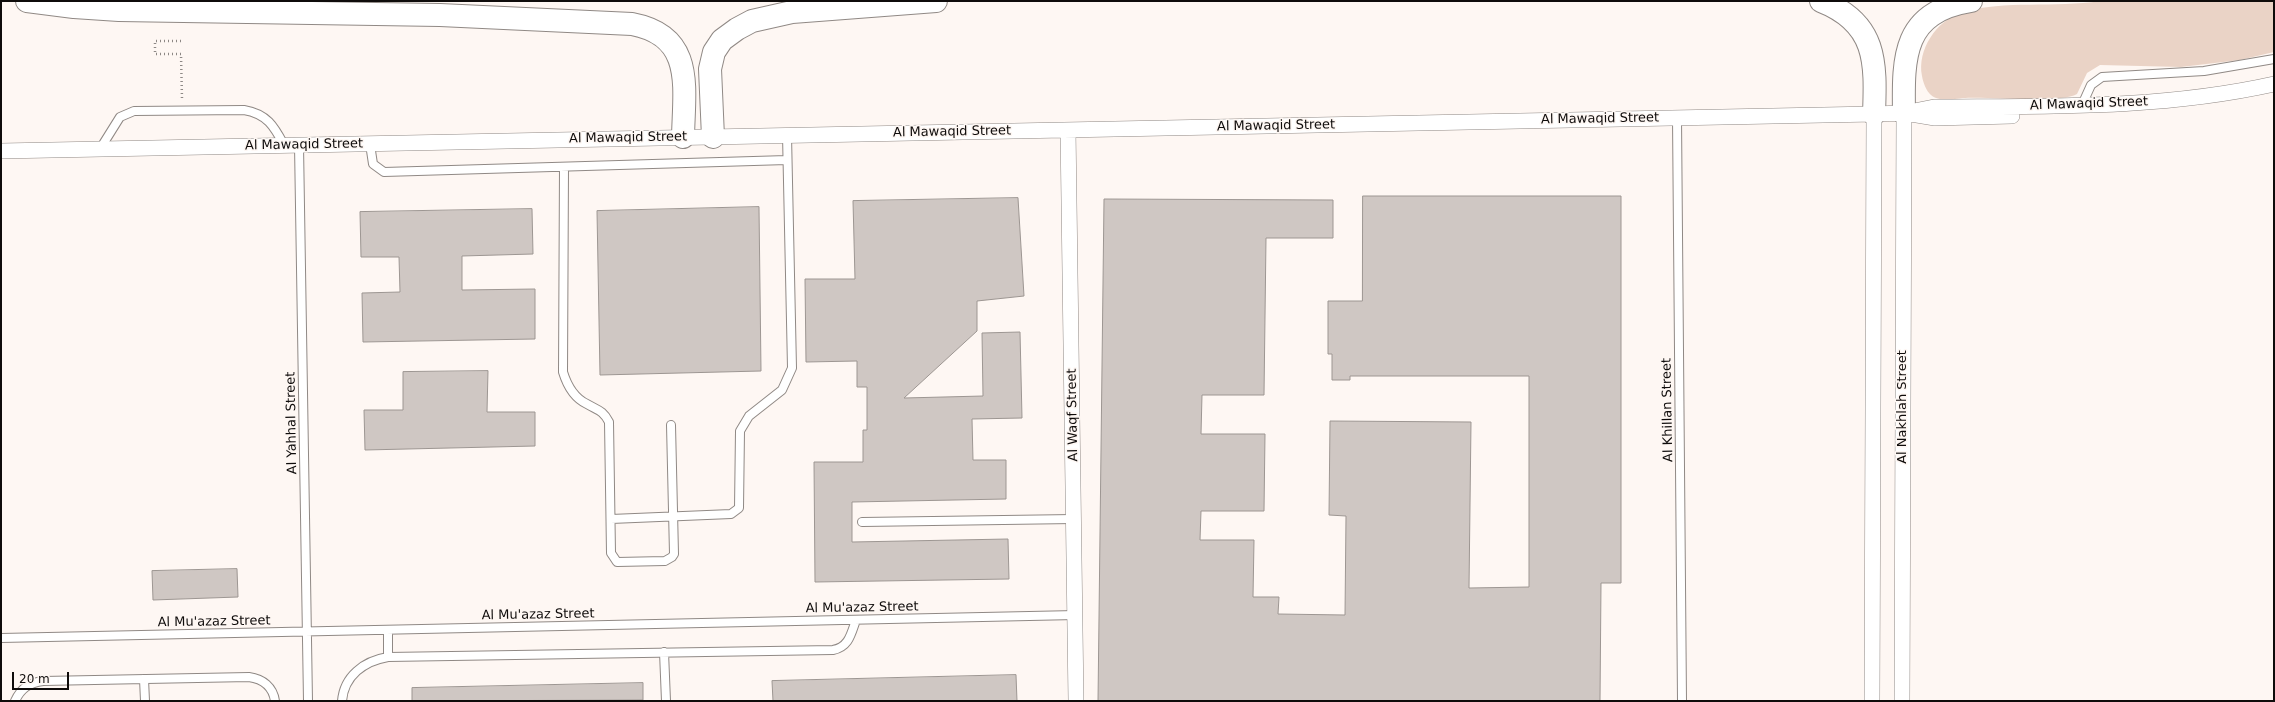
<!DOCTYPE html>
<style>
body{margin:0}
#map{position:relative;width:2275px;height:702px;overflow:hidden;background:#fef7f3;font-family:"DejaVu Sans",sans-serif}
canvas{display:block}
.frame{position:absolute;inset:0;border:2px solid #0f0c0b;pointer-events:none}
.scale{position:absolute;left:12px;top:672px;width:57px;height:18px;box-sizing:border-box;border:2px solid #0f0c0b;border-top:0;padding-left:5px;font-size:12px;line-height:14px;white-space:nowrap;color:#0f0c0b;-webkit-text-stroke:3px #fef7f3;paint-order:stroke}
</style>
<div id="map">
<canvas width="2275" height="702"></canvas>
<div class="frame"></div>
<div class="scale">20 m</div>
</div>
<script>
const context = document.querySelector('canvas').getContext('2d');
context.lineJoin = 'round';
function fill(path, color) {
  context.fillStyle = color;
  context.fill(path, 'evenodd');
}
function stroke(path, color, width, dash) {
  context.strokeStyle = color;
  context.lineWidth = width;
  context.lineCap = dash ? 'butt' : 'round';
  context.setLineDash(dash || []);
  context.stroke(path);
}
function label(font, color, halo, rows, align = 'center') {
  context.font = font + ' "DejaVu Sans",sans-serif';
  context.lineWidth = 3;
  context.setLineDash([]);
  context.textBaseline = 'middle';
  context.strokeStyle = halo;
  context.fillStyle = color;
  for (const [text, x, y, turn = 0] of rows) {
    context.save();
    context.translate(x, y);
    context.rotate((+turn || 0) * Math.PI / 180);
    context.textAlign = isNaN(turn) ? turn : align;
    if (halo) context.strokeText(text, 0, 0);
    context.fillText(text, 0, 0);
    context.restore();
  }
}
fill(new Path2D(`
 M2100,1H2274V52L2240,60L2181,67L2100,65L2087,73L2077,94C2059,104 1989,96 1963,98C1953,99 1939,102 1931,95C1926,91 1923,82 1922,76C1917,50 1936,21 1962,12C2005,0 2055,8 2100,1Z`), '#ead3c6');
const building = new Path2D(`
 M1363,196H1621V583H1601L1600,701H1098L1104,199L1333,200V238H1266L1264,395H1202L1201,434H1265L1264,511H1201L1200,540H1254L1253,597H1279L1278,614L1345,615L1346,516L1329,515L1330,421L1471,422L1469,588L1529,587V376H1350V380H1332V354H1328V301H1362Z
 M1018,198L1024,296L977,301V331L904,398L983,396L982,333L1020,332L1022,418L972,419L973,460H1006V499L852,502V542L1008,539L1009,579L815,582L814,462H863V430H867V387H857V361L806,362L805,279H855L853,201Z
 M759,207L761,371L600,375L597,211Z
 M532,209L533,254L462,256V290L535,289V339L363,342L362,293L400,292L399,257H361L360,212Z
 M488,371L487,412H535V446L365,450L364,410H403V372Z
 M237,569L238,597L153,600L152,571Z
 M1016,675L1017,701H773L772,681Z
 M643,683V700L412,701V688Z`);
fill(building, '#cfc7c3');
stroke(building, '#9d9692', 1);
const service = new Path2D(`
 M2082,105L2091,85L2102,77L2204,71L2274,59
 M1677,118L1682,701
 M370,144L373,164L384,172L787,160
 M299,145L308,701
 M100,149L120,117L134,111L244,110C267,114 274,126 284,145
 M564,167L563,372C567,385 574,398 587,404C597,410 603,410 609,422L611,553L617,562L665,561L672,557L674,554L671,425
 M611,519L731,514L739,508L740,431L749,416L782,390L792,368L787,135
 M862,522L1074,519
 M388,630V657
 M1,638L1076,615
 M664,652L666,701
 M144,679L145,701
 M15,701C21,688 29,683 43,681L249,677C263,679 273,687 275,701
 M342,701C344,676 364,661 388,657L833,650C849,647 851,634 856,620`);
const minor = new Path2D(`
 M1911,114L1935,118L2012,116
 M1068,130L1076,701
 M1,151L1874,114L1904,113L1934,107C2048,106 2162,109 2274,84
 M1872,701L1874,114
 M1902,701L1904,113`);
const trunk = new Path2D(`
 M27,1L74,7L119,10L440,15L632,24C695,36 684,87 683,137
 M1821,1C1877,23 1876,62 1874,114
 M1904,113C1903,56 1903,12 1971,1
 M713,137L710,69L714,52L722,40L737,29L752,21L792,12L936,1`);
stroke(service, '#908985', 10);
stroke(minor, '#908985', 16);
stroke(trunk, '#908985', 24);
stroke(new Path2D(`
 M181,41H155V54H181L182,99`), '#8d8885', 2.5, [1, 3]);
stroke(service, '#fff', 8);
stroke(minor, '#fff', 15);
stroke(trunk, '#fff', 22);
label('13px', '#0f0c0b', '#fef7f3', [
 ["Al Mawaqid Street",2089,104,-2],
 ["Al Mawaqid Street",1600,119,-1],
 ["Al Mawaqid Street",1276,126,-1],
 ["Al Mawaqid Street",952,132,-1],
 ["Al Mawaqid Street",628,138,-1],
 ["Al Mawaqid Street",304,145,-1],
 ["Al Nakhlah Street",1903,407,-90],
 ["Al Khillan Street",1668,410,-91],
 ["Al Waqf Street",1073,415,-91],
 ["Al Yahhal Street",292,423,-91],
 ["Al Mu'azaz Street",862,608,-1],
 ["Al Mu'azaz Street",538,615,-1],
 ["Al Mu'azaz Street",214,622,-1]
]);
</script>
